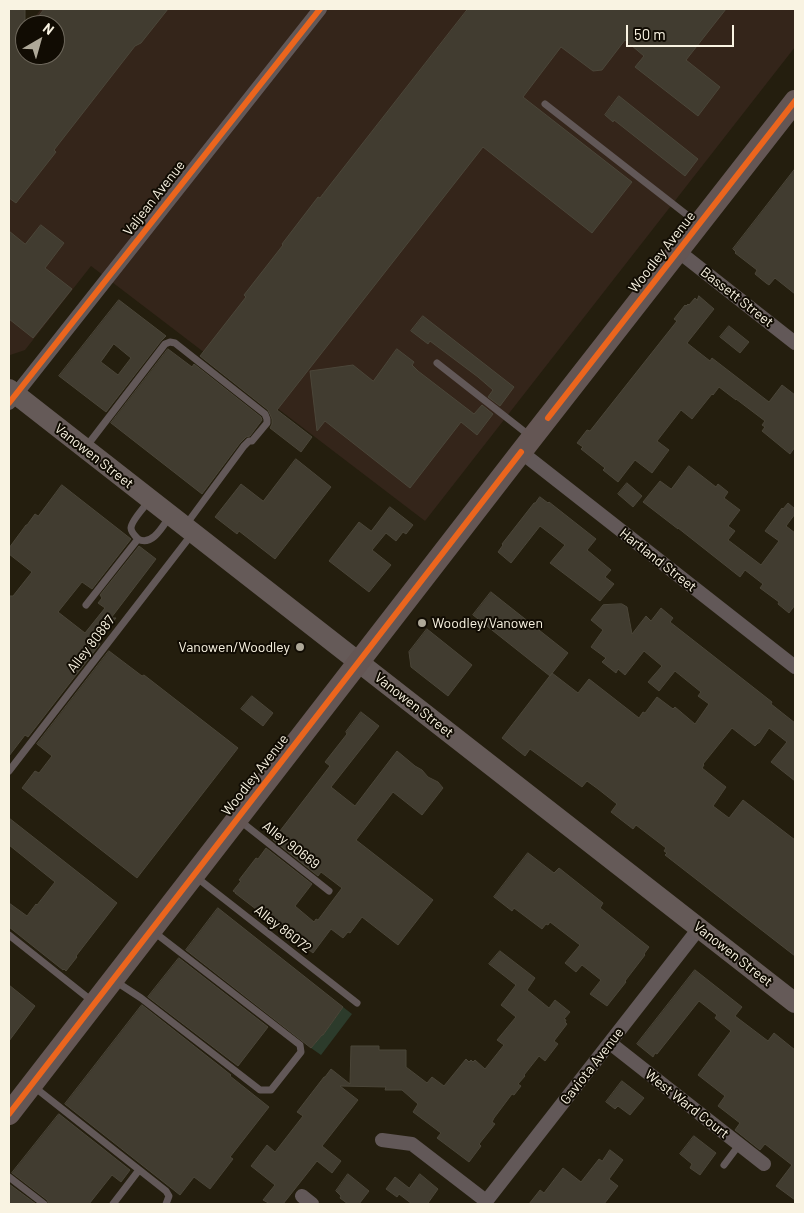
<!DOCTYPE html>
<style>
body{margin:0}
#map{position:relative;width:804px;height:1213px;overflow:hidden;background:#241e0e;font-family:Barlow,sans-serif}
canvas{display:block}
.frame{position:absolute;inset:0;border:10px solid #f9f3e2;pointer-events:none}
.north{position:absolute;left:15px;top:15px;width:50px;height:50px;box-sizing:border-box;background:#110c03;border:1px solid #6e685c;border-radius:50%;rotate:38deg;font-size:14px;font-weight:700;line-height:20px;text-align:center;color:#f9f3e2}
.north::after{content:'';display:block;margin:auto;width:18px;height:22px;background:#aea898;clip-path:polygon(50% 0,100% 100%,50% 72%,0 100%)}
.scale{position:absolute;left:626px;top:25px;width:108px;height:22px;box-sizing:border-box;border:2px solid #f9f3e2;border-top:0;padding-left:6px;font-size:15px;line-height:18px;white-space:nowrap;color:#f9f3e2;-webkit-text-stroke:4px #110c03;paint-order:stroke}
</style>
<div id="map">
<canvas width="804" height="1213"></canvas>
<div class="frame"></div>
<div class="north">N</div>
<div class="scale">50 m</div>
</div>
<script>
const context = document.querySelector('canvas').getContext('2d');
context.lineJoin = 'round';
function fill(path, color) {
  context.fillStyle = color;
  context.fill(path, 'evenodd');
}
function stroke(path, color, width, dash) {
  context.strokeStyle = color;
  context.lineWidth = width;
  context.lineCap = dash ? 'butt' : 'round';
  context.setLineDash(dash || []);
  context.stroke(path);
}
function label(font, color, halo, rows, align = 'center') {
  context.font = font + ' Barlow,sans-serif';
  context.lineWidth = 4;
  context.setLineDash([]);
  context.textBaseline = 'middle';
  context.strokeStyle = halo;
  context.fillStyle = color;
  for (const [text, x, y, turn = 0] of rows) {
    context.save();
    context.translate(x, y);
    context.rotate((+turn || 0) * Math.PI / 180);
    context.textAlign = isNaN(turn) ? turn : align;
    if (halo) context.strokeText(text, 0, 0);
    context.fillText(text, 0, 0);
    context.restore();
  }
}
fill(new Path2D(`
 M41,9H795V47L425,521L91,266L25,350L10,355L9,354V51L25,30V55H55V25H29Z`), '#34251a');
fill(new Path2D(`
 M343,1007L352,1014L321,1055L311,1048L322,1035H323Z`), '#2c3b2b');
const building = new Path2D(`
 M9,9H25V55H55V25H32L44,9H168L141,43L135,46L54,150L56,152L16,203L9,198Z
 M468,9H726L686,60L720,87L698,116L635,67L644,56L625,40L602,70L593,71L561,47L523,97L632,182L592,233L483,147L277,410L312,437L301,452L270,428L272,424V419L268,410L200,356L246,297L244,295L283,245L282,244L318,197L320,198L323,194Z
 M619,96L698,159L685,176L614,120L613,122L605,115Z
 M795,169V294L775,278L769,285L766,283L755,274L757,270L735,253L736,252L733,249Z
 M41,225L64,243L45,268L72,289L33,338L9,319V231L25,244Z
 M699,296L714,309L687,343L710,361L712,358L769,402L782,385L795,395V447L790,454L762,431L765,427L762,425L765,421L736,399V400L719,387L713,395L712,394L692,419L681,410L657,441L669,450L652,473L635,460L618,482L603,470L605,468L581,449L583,447L577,443L587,430L590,431L677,321L674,319L685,305L686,306L688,304L689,305L695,298L697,300Z
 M119,300L166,336L161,341L106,412L59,376ZM114,344L131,358L118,375L101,362Z
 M423,316L514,387L500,406L488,397L493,390L478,377L430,341L428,344L411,331Z
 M729,326L749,342L740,353L720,337Z
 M168,349L192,367L194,364L261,417L262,420L250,436L246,437L240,443L202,494L111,423Z
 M397,349L414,362L412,365L418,371L474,414L482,405L493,414L477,435L461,422L410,488L325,421L317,431L310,371L353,365L373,381Z
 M296,459L331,487L275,559L239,531L237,534L215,517L241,484L263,501Z
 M689,466L716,487L718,484L728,492L724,498L740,510L728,526L735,531L728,540L761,565L779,541L765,531L782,508L783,509L788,503L795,509V514L786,526L795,533V605L789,613L778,604L779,602L760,588L763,584L745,570L740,577L678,528V529L643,502L660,481L671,489Z
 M627,483L642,496L633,507L618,494Z
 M62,485L131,539L92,589L82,582L58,612L85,633L105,608L98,603L102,598L100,595L139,546L156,559L111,618H116L97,641L100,644L28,737L25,735L9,756V596H13L32,572L9,554V548L26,525H27L35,514L38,516Z
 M540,497L548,503L549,502L596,539L587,550L611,570L605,577L614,584L600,601L550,563L565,545L540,526L511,563L498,552L503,545L502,544L534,503H535Z
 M390,507L413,525L406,534L403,532L396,541L386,533L372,550L391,565L369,592L329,561L359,522L371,531Z
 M491,592L568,653L550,676L473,615Z
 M622,604L627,607L632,634L646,616L651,621L661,608L673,618L670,622L772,702L771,704L795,723V781L771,762L787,742L769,728L759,743H758L755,746L732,728L703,764L704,765L702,768L726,787L713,806L729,818L743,800L795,840V956L665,855L667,853L664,851L666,848L636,825L633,829L611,812L617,804L598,789L587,781L582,787L530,749L525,756L502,738L552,673L578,693L589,679L639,718L643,712L645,713L657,697L673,709L675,707L695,724L709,704L698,696L701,692L675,671L659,691L648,682L662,666L644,651L625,675L618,669L616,673L602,662L606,658L591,647L603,630L591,620L603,605Z
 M427,629L472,665L448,696L411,667L409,652Z
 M109,651L142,676L144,675L238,748L137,878L22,788L35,771L39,773L52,756L37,744Z
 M252,696L273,713L263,726L241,709Z
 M361,712L379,726L331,787L355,806L397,751L415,766L422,770L428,777L438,782L443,788L422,815L393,792L356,840L433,900L398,945L362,917L350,933L348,932L343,938L331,929L313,953L235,893H236L233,891L241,881L239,880L256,858L258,859L266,848L312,884L295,906L314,922L316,919L318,920L342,888L321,872L318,876L273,840L330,766L325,762L347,734L346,732Z
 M9,818L117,903L76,956L77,957L66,971L64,969L63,970L9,927V903L27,916L36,904L37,905L55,882L9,845Z
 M528,853L554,873L559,868L603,903L600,908L649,947L644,954L645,955L625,981L626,982L607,1006L590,994L601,980L582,965L576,972L565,963L580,945L550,922L548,925L546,924L542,929L514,908L512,911L494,897Z
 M218,908L343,1007L323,1035H322L311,1048L186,950Z
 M500,951L535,978L527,990L549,1008L555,1000L570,1012L564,1019L566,1020L565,1022L567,1024L554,1041L558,1044L545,1061L539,1056L524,1075L525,1076L518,1084L521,1086L514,1095L512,1094L494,1118L492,1122L495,1124L479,1144L481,1146L469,1162L437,1138L441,1133L413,1112L418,1104L402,1090H385L386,1087L340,1086L358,1100L322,1146L341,1161L332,1173L317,1161L283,1204H270L263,1200L275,1185L251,1166L267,1145L275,1152L303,1116L297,1112L324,1077H325L331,1069L350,1084L351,1046H379V1050H406V1067L427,1083L432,1077L444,1086L466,1059L469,1062L471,1060L473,1062L475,1060L485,1069L504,1045L497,1040L516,1017L501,1005L516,985L489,964Z
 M179,958L268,1027L238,1066L148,997Z
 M695,970L742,1007L735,1016L768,1041L774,1033L795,1050V1200L776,1186L792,1165L765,1144L760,1150L735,1130L740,1123L718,1106L725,1096L698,1075L731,1031L715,1018L717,1015L699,1001L657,1054L655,1053L653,1057L637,1044Z
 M9,985L35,1006L9,1041Z
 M142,1005L231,1075L230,1076L269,1107L230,1157L233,1159L210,1189L194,1177L180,1195L65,1104Z
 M622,1081L644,1098L630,1115L618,1106L615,1109L606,1102Z
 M59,1114L130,1170L121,1182L112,1175L89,1204H49L47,1200L12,1173Z
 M694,1136L716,1153L700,1175L690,1168L692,1164L680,1154Z
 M610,1150L623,1160L609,1179L618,1186L604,1204H529L540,1190L544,1193L563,1168L581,1182L599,1159L602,1161Z
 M348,1174L369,1191L359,1204H348L340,1198L341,1196L336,1191Z
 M420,1174L438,1189L428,1203L430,1204H412L399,1194L397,1197L386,1189L395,1177L409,1188Z
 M9,1184L36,1204H9Z`);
fill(building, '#413c30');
stroke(building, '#4b4639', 1);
stroke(new Path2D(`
 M545,104L696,222
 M437,363L530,436
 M86,447L165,344L170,342L175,343L265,414L267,419V423L252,441H249L244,446L185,526
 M138,539C135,536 131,532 131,528C131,521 145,506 150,500
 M86,605L138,539C152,547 163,526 170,516
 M9,771L192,534
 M239,820L329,891
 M196,877L357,1003
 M9,935L92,1001
 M115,981L141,998L260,1090H271L301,1052L300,1045L154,932
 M33,1086L166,1191L169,1196L166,1204
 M724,1165L739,1145
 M9,1177L44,1204
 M113,1204L139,1170`), '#625858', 7);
stroke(new Path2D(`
 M678,251L795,343
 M9,403L320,9
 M521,452L795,667
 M610,1043L764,1164
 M382,1140L412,1144L486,1201
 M302,1196L312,1204
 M484,1204L700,927`), '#625858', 14);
stroke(new Path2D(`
 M9,389L795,1003`), '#655a58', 20);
stroke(new Path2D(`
 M9,1114L521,452L795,101`), '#645654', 22);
stroke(new Path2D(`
 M9,403L320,9
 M548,418L795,101
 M9,1114L521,452`), '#eb651d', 6);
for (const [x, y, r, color] of [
 [422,623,5,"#aea898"],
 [300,647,5,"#aea898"]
]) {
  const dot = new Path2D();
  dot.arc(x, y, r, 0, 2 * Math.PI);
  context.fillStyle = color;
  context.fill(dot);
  stroke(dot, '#110c03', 2);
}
label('14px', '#f9f3e2', '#110c03', [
 ["Valjean Avenue",154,198,-52],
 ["Woodley Avenue",662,252,-52],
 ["Bassett Street",737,297,38],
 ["Vanowen Street",94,456,38],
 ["Hartland Street",658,560,38],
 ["Alley 80887",91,644,-52],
 ["Vanowen Street",414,705,38],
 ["Woodley Avenue",255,775,-52],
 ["Alley 90669",291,845,38],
 ["Alley 86072",283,929,38],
 ["Vanowen Street",733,954,38],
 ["Gaviota Avenue",592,1066,-52],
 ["West Ward Court",687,1104,38]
]);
label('14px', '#f9f3e2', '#110c03', [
 ["Woodley/Vanowen",432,623],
 ["Vanowen/Woodley",290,647,"right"]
], 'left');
</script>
